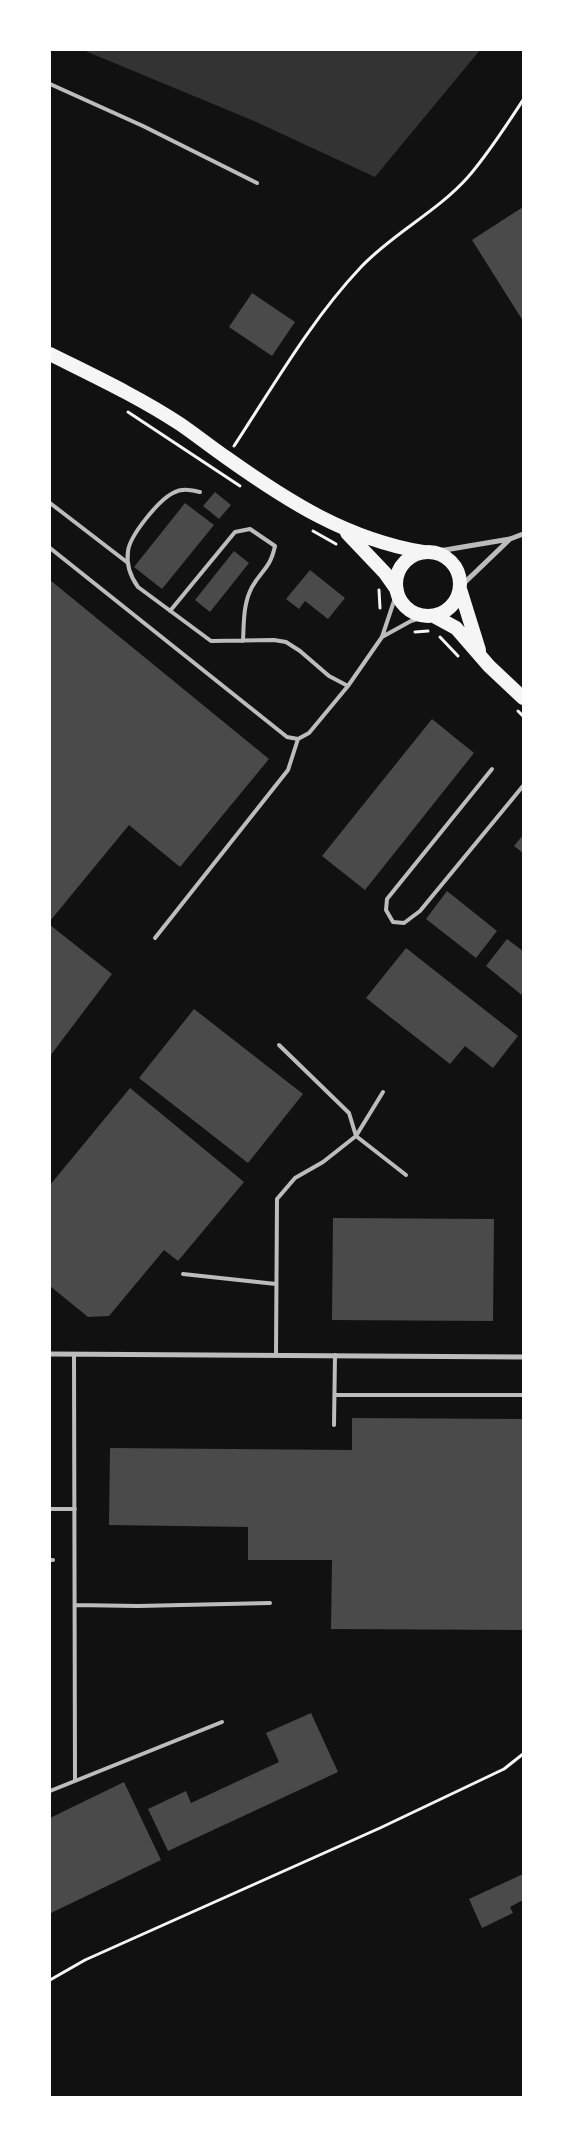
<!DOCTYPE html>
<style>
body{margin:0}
#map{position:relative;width:573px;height:2147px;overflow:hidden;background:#111;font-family:Merriweather,serif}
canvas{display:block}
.frame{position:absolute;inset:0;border:51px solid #fff;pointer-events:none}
</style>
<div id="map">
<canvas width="573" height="2147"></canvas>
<div class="frame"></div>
</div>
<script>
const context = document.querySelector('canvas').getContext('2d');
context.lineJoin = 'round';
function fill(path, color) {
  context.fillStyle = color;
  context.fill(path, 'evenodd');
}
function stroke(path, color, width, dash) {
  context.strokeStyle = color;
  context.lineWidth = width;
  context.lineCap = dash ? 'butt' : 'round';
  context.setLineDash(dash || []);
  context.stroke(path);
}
fill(new Path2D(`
 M83,50H480L375,177L254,121Z`), '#333');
fill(new Path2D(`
 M523,207V321L472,240Z
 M252,293L295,322L272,356L229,327Z
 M215,492L231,505L219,519L203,506Z
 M185,503L214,525L162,589L134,567Z
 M234,551L249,563L210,612L195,600Z
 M310,570L345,598L328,619L305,601L299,609L286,599Z
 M50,580L269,759L180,867L129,825L50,921Z
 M432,719L474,753L365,890L322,856Z
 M523,835V853L514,846Z
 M447,891L497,931L476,958L426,919Z
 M50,925L112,974L50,1056Z
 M507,939L523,951V996L486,966Z
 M406,948L518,1036L493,1068L465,1046L450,1064L366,998Z
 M194,1009L303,1094L248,1163L139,1078Z
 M130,1088L244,1182L178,1261L164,1250L109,1316L88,1317L50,1286V1185Z
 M333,1218L494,1219L493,1321L332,1320Z
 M352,1418L523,1419V1630L331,1629L332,1560H248V1527L109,1525L110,1448L352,1450Z
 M311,1713L338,1772L168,1851L148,1809L186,1791L191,1803L279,1762L266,1733Z
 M124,1782L161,1860L51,1913L50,1818Z
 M523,1874V1900L510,1907L513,1913L482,1928L469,1899Z`), '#4a4a4a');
stroke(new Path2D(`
 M128,412L240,486
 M234,446C274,385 311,320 361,267C393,233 437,212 468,177C488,154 506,126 523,100
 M313,531L336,544
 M379,590L380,608
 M415,632L428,631
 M440,637L458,656
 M518,711L523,716
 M50,1980L85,1960L380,1828L504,1769L523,1754`), '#f5f5f5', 3);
stroke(new Path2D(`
 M50,84L143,126L257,183
 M200,492C190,490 182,488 173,493C159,500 130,535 128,551C126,565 130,576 138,587L211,641L274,640L286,642L300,651L329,676L348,686
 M50,503L128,563
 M50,548L287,737L298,739L309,733L348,686L382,637L397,592
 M170,611L235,532L250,529L275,546C270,569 262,569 252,587C243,604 244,622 243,641
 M382,637L411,621L427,616
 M492,769L387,899L386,910L393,922L404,923L420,911L523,786
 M155,938L288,770L298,739
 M279,1045L349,1113L356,1136L406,1175
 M183,1274L276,1284
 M74,1354L75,1780
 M276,1355L277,1199L295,1178L323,1162L356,1136L383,1092
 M335,1395H523
 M334,1425L335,1355
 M50,1509H75
 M50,1560H53
 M75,1605L138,1606L270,1603
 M50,1791L222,1722`), '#bcbcbc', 4);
stroke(new Path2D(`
 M433,552L510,539L523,534
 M460,587L510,539
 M50,1354L523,1357`), '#bcbcbc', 5);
stroke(new Path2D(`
 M50,354C94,376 139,397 180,424C196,435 211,447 227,458C289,502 347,539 423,552
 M347,533L385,573L397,590
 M396 584a32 32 0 1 1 64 0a32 32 0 1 1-64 0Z
 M460,589L479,650
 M434,616L456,628L489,666L523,698`), '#f5f5f5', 14);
</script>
